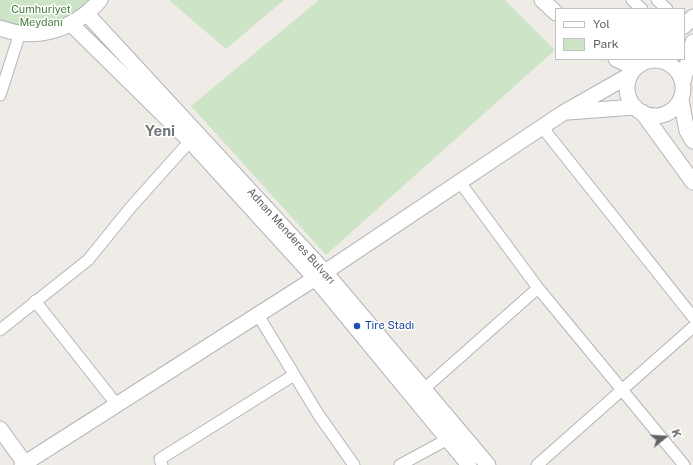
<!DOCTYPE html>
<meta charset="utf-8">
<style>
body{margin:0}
#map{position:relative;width:693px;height:465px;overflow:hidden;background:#efebe7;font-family:"Public Sans",sans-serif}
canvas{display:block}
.legend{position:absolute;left:555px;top:8px;width:130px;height:52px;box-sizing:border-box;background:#fff;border:1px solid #bfc1c2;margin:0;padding:5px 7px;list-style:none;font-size:12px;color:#5e6366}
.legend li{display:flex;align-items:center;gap:8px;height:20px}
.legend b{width:20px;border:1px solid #bfc1c2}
.north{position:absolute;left:645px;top:417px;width:40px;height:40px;-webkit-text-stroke:3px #fff;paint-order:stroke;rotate:72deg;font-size:11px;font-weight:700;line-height:16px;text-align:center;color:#5e6366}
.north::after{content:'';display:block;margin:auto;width:14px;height:18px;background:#5e6366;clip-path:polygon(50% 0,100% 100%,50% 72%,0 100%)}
</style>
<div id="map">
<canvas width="693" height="465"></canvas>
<ul class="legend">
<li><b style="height:5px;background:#fff"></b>Yol</li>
<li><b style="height:11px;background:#cde4c6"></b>Park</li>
</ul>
<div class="north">K</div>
</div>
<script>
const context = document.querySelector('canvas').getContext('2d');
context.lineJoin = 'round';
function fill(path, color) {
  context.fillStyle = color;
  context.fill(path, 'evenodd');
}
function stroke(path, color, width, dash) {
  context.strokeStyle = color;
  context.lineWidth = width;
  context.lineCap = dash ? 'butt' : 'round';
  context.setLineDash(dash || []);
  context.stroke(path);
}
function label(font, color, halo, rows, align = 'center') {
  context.font = font + ' "Public Sans",sans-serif';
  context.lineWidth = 3;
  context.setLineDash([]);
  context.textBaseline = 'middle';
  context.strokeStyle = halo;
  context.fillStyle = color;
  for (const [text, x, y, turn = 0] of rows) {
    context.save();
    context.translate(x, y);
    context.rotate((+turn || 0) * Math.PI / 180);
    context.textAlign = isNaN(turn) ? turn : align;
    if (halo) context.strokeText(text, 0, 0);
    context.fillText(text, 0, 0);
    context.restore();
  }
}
fill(new Path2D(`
 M0,0H100L65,27L0,28Z
 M169,0H284L226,49Z
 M319,0H505L555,50L326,255L191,106Z`), '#cde4c6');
const street = new Path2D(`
 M632,0L642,9
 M657,0L667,9
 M0,95L20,33
 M542,127L693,317
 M459,181L538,288L684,465
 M35,301L117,405
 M258,315L318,414L354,465
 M0,330L88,260L131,207L190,141
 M424,389L538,288
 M162,465L160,459L294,375
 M400,465L448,439
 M537,465L693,327`);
const secondary = new Path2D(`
 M542,0L556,13
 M87,14L325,272L488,465
 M71,24L190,141L315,278L469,465
 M684,26L693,17
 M0,28C37,42 75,29 100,0
 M616,59L635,68
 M627 88a28 28 0 1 1 56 0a28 28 0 1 1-56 0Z
 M683,82L693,42
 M681,100L687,131L693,141
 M568,112L635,107
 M642,112L693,182
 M0,429L26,465
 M22,465L325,272L563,113L630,75`);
stroke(street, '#b2b5b8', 13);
stroke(secondary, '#b1b5b8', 17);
stroke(street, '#fff', 11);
stroke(secondary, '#fff', 15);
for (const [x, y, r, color] of [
 [357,326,4,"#1a4fb4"]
]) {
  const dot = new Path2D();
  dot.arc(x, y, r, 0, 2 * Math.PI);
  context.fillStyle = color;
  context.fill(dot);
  stroke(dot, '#fff', 1.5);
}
label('11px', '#487f3c', '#fff', [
 ["Cumhuriyet",41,10],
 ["Meydanı",41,23]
]);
label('11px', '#5e6366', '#fff', [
 ["Adnan Menderes Bulvarı",291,236,48]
]);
label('11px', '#164399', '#fff', [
 ["Tire Stadı",365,326]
], 'left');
label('bold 15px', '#6f7578', '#fff', [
 ["Yeni",160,131]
]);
</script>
